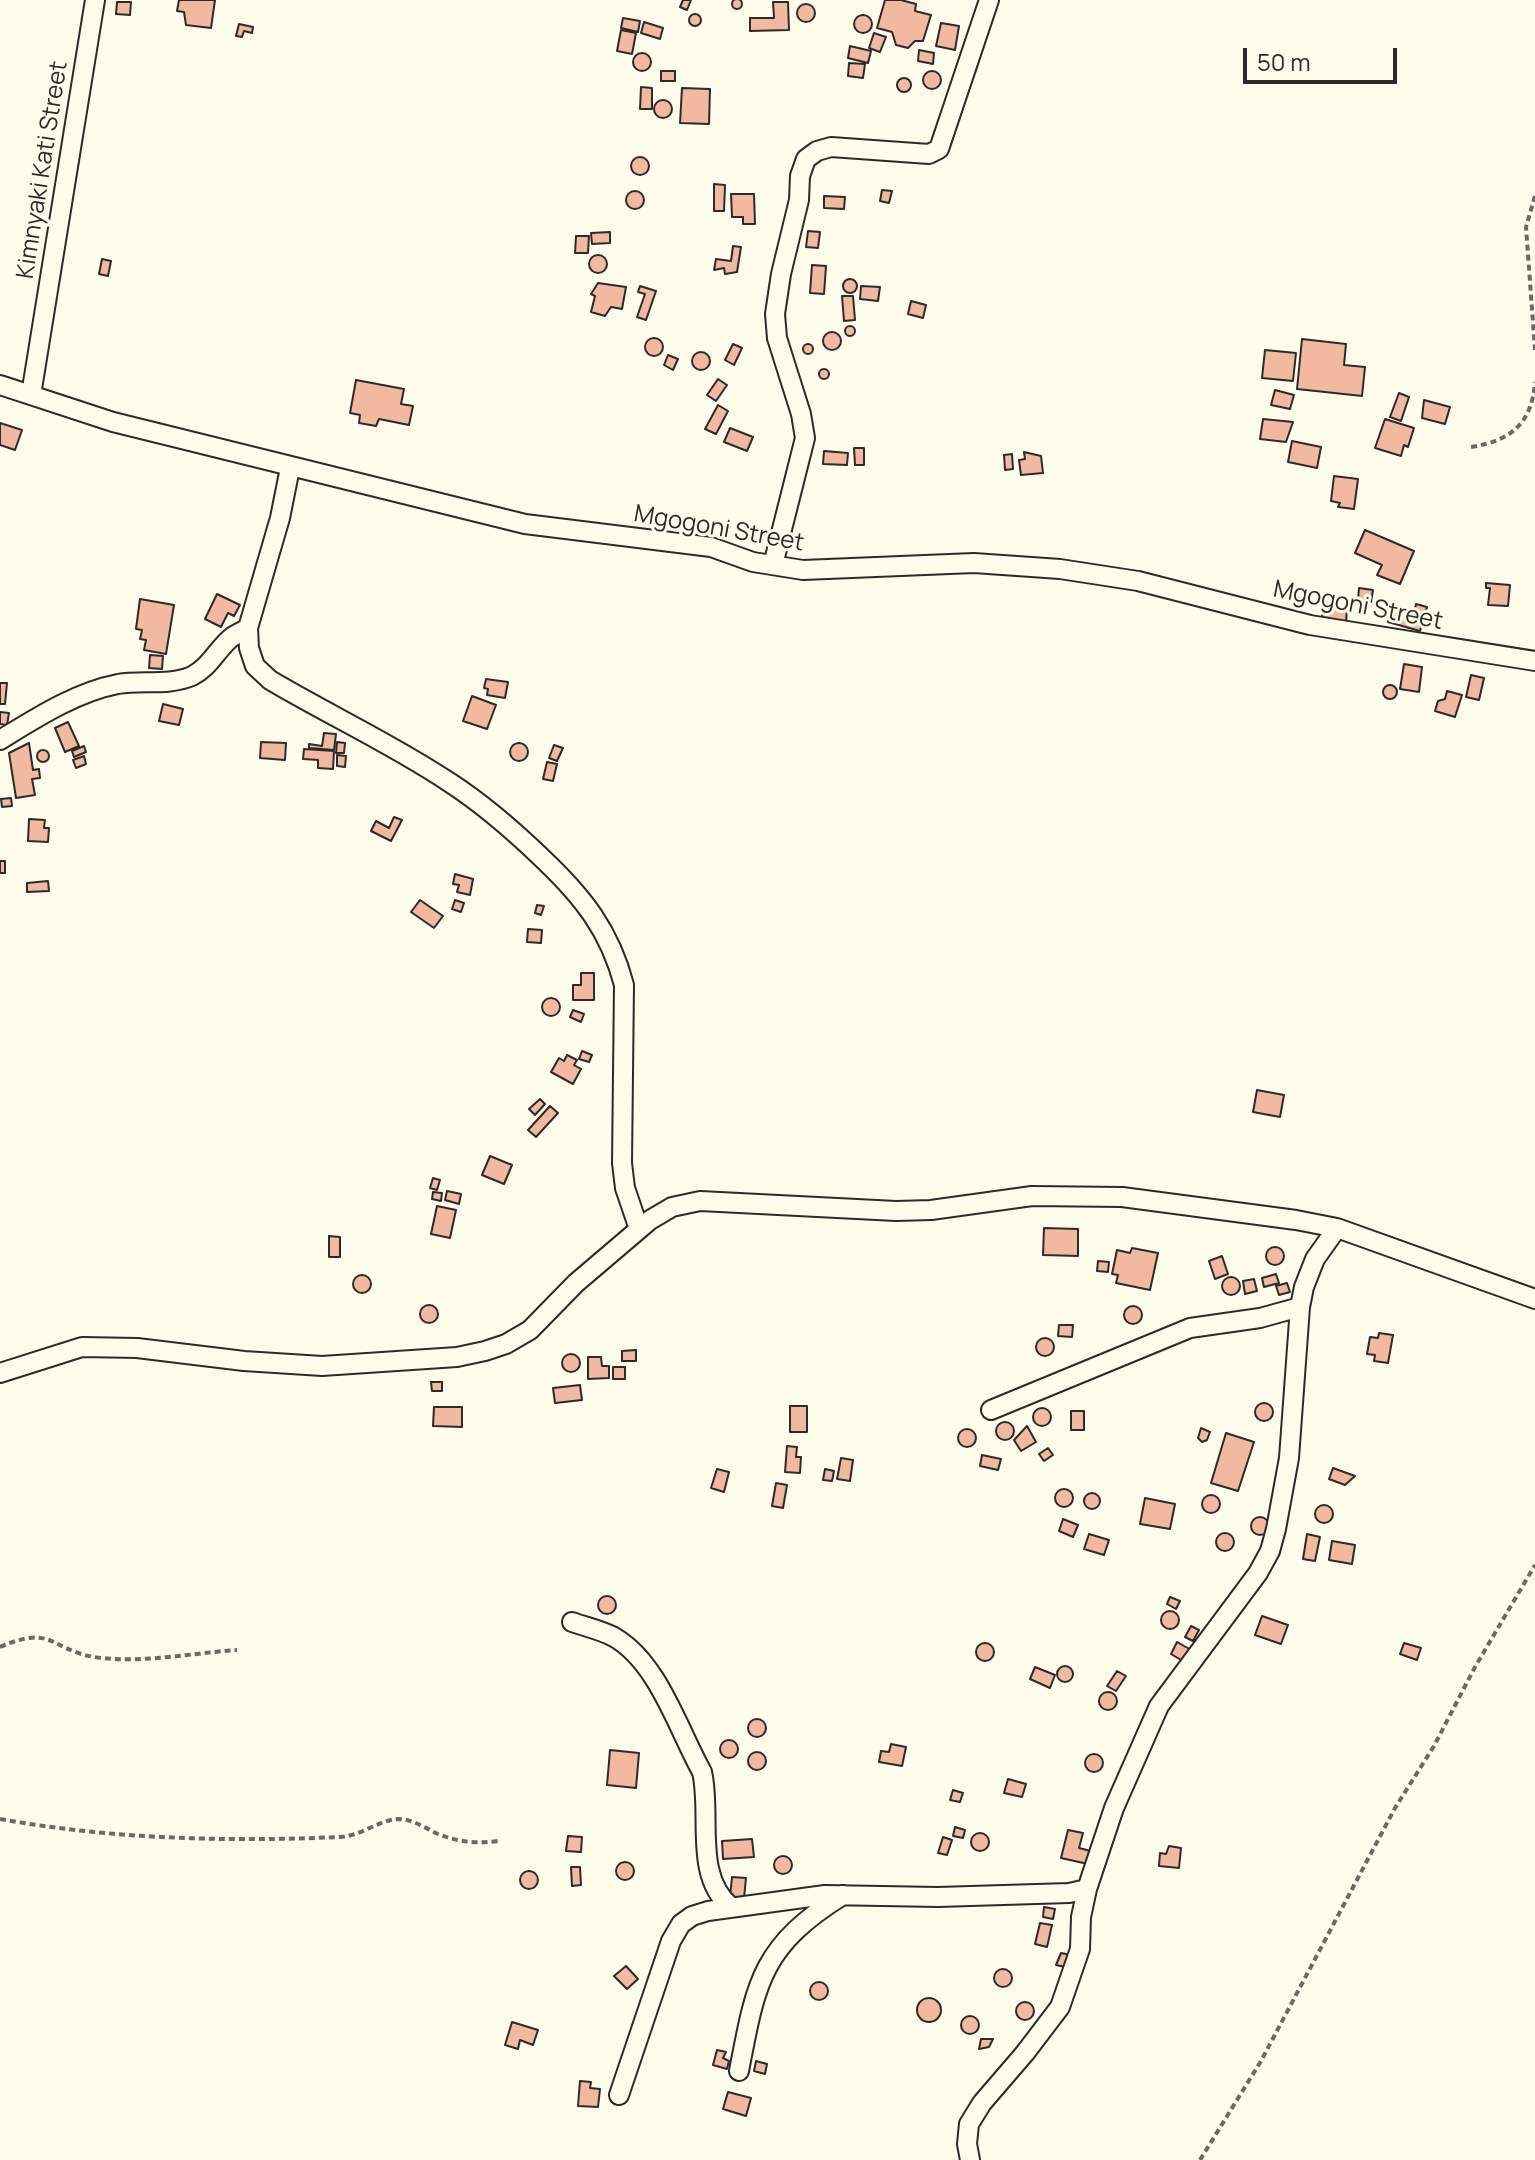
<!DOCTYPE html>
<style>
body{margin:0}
#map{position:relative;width:1535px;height:2160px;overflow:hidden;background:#fdfbea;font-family:Manrope,sans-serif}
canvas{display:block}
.scale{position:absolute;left:1243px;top:48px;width:154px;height:36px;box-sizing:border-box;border:4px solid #2b2b2b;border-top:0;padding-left:10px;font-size:24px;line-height:28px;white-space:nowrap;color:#2b2b2b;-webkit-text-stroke:6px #fdfbea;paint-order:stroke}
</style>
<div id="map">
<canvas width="1535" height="2160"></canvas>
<div class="scale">50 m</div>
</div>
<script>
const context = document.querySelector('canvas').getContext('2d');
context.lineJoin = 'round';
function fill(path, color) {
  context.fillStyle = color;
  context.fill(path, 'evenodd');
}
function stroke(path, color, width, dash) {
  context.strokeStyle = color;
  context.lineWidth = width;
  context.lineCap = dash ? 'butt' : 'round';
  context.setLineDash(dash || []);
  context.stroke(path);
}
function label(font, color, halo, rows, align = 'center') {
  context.font = font + ' Manrope,sans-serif';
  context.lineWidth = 6;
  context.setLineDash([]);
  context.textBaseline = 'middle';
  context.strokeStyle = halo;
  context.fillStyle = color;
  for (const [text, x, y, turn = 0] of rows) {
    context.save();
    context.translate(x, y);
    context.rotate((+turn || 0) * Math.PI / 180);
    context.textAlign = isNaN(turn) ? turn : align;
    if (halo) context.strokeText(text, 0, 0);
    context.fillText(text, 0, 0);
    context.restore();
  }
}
const building = new Path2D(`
 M732 4a5 5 0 1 1 10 0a5 5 0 1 1-10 0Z
 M179,0H215L211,28L186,25L184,12L177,11Z
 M683,0H691L687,10L680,7Z
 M885,0H901L916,4L915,11L931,15L923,41H915L908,48L896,45L892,32L877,28Z
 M117,2H131L130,15L116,14Z
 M773,2H788L789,30L750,31V18H774Z
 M797 13a9 9 0 1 1 18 0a9 9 0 1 1-18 0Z
 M689 20a6 6 0 1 1 12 0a6 6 0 1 1-12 0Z
 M854 24a9 9 0 1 1 18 0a9 9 0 1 1-18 0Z
 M623,18L640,21L638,32L621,28Z
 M644,22L663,28L660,39L641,33Z
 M941,23L959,26L955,50L936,46Z
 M239,24L253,27L252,33L244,31L242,37L236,36Z
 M621,30L636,33L632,54L617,51Z
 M874,33L886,37L880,52L869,48Z
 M850,46L871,51L868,63L848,58Z
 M919,50L934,53L933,64L918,61Z
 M633 62a9 9 0 1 1 18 0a9 9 0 1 1-18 0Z
 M849,63L865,64L863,78L848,76Z
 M923 80a9 9 0 1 1 18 0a9 9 0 1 1-18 0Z
 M661,71H675V81H661Z
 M897 85a7 7 0 1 1 14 0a7 7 0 1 1-14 0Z
 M641,87L652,88V109H640Z
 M682,88L710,89L709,124L680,123Z
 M654 109a9 9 0 1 1 18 0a9 9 0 1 1-18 0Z
 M631 166a9 9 0 1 1 18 0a9 9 0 1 1-18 0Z
 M714,184L725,185L724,211H714Z
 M882,190L892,191L889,203L880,201Z
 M626 200a9 9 0 1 1 18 0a9 9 0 1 1-18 0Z
 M731,194H754L755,224H743V217H732Z
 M824,196L845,197L844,209L824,208Z
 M808,231L820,232L818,248L806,247Z
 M610,232V243L592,244L591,233Z
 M576,236H589L588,253H575Z
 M733,246L741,247L737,272L725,274L724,268L714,270L716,259L731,261Z
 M589 264a9 9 0 1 1 18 0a9 9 0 1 1-18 0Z
 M102,259L111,261L108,276L99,274Z
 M812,265L826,266L824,294L810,293Z
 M843 286a7 7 0 1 1 14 0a7 7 0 1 1-14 0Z
 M598,283L626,287L622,309L611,307L605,316L591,312L595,296L591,294Z
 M640,286L656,291L646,320L637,317L645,294L638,292Z
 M861,286L880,287L878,301L860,299Z
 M842,296H853L855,320L844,321Z
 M911,301L926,305L923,318L908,314Z
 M845 331a5 5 0 1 1 10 0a5 5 0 1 1-10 0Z
 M823 341a9 9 0 1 1 18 0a9 9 0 1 1-18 0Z
 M645 347a9 9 0 1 1 18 0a9 9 0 1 1-18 0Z
 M1302,339L1346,344L1344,365L1365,367L1362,396L1297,389Z
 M803 349a5 5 0 1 1 10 0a5 5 0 1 1-10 0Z
 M733,344L742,348L734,365L725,360Z
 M1265,350L1296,353L1293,381L1262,378Z
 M692 361a9 9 0 1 1 18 0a9 9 0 1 1-18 0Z
 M668,355L678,359L673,370L664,365Z
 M819 374a5 5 0 1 1 10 0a5 5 0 1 1-10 0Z
 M718,379L727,385L716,401L707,395Z
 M356,380L404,389L401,404L413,406L409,425L379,419L376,426L359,423L360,415L350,413Z
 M1275,390L1294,395L1290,409L1271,405Z
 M1399,393L1409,397L1401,421L1390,417Z
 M1424,400L1450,407L1445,424L1422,418Z
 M718,405L728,411L716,434L705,429Z
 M1263,419L1293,422L1286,442L1260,439Z
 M1385,419L1414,428L1408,447L1404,445L1401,456L1375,448Z
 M0,423L22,430L15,450L0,445Z
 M730,428L753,437L747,451L724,442Z
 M1292,441L1321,447L1317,468L1288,462Z
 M854,448H864V465H855Z
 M824,451L848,453L847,465L823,464Z
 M1024,452L1041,456L1043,473L1021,475L1019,460L1025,459Z
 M1012,454L1013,469L1005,470L1004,455Z
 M1334,476L1358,479L1354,509L1338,507L1340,503L1331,501Z
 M1365,530L1414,551L1400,584L1377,575L1382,565L1355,553Z
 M1486,583L1510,585L1508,606L1488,605L1490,588H1486Z
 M1359,588L1373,590L1371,602L1358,600Z
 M217,594L240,605L234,616L228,613L221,627L205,619Z
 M140,599L174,605L166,654L144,650L146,640L140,639L142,630L136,629Z
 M1416,604L1427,607L1420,631L1388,622L1392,607L1414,613Z
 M1323,606L1347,608L1346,623L1322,620Z
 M150,655L163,656L162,669L149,668Z
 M1404,664L1422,667L1419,692L1400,689Z
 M1471,675L1484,678L1479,700L1466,697Z
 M486,679L508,682L505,698L487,695L488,689L484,688Z
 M0,683H7L5,704H0Z
 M1383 692a7 7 0 1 1 14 0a7 7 0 1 1-14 0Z
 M1447,691L1462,695L1455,717L1435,711L1438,701L1445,699Z
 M472,696L496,705L487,729L463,721Z
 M163,704L183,709L179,725L159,721Z
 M0,712L9,713L7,725L0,724Z
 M68,722L79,746L65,752L55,728Z
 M324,733L336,734L334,750L309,748V744L322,746Z
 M261,742L286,743L285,760L260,758Z
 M337,742L345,743L344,753H336Z
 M510 752a9 9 0 1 1 18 0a9 9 0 1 1-18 0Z
 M29,743L33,770L39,769L40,778L32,779L35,795L16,798L9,753Z
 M554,745L563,748L557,761L549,758Z
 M84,746L86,752L74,757L72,751Z
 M304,749L334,751L333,769L318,768V760L303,759Z
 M37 756a6 6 0 1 1 12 0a6 6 0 1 1-12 0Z
 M337,755L346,756L345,767L337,766Z
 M84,756L86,764L76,768L73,760Z
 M547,762L557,764L553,781L543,779Z
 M11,798L12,806L2,807L1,799Z
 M394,817L402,820L391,841L371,831L376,821L389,828Z
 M29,819L45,820L44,828H49L48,842L28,841Z
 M0,861H5V873H0Z
 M455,874L473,879L470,895L457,892L459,885L453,884Z
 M48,881L49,891L27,892V883Z
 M420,900L443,916L434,928L411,912Z
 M455,900L464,903L461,912L452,909Z
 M537,905L544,906L541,915L535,913Z
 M528,929L542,930L541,943L527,942Z
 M581,973H594V1000H573V985H581Z
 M542 1007a9 9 0 1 1 18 0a9 9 0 1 1-18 0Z
 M573,1010L584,1014L581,1022L570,1017Z
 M582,1051L592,1055L589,1062L579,1059Z
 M567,1055L577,1060L574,1065L581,1069L573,1084L551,1072L559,1058L564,1061Z
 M1257,1090L1284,1095L1280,1117L1253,1112Z
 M540,1099L545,1104L535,1115L529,1109Z
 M550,1106L558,1113L536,1137L528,1130Z
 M490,1156L512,1165L504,1184L482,1175Z
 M433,1178L440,1180L437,1190L430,1188Z
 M447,1191L461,1194L459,1204L445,1200Z
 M433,1192L442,1193L441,1201L432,1199Z
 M437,1206L456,1210L450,1238L431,1234Z
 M1044,1228L1078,1229V1256L1043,1255Z
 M329,1236L340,1237V1257H329Z
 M1266 1256a9 9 0 1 1 18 0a9 9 0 1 1-18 0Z
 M1132,1248L1158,1253L1150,1290L1116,1283L1118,1275L1112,1274L1117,1250L1130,1253Z
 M1222,1256L1228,1274L1215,1279L1209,1261Z
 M1098,1261L1109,1262L1108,1272L1097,1271Z
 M1276,1274L1279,1283L1264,1287L1262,1278Z
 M353 1284a9 9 0 1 1 18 0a9 9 0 1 1-18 0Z
 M1222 1286a9 9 0 1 1 18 0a9 9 0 1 1-18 0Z
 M1254,1279L1257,1291L1245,1294L1243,1281Z
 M1287,1283L1290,1292L1279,1295L1276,1286Z
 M420 1314a9 9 0 1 1 18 0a9 9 0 1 1-18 0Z
 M1124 1315a9 9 0 1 1 18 0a9 9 0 1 1-18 0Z
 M1059,1325H1073L1072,1337L1058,1336Z
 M1379,1333L1393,1335L1388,1363L1374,1361L1375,1355L1367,1354L1370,1337L1378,1338Z
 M1036 1347a9 9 0 1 1 18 0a9 9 0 1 1-18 0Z
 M636,1350V1361H622V1351Z
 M562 1363a9 9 0 1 1 18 0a9 9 0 1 1-18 0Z
 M588,1357H601L602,1366H609V1378L588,1379Z
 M613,1367H625V1379H613Z
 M431,1382H442V1391H432Z
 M580,1385L582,1400L555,1403L553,1388Z
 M1255 1412a9 9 0 1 1 18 0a9 9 0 1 1-18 0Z
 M790,1406H807V1432H790Z
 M434,1407H462V1427L433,1426Z
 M1033 1417a9 9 0 1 1 18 0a9 9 0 1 1-18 0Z
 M1071,1411H1084V1430H1071Z
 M996 1431a9 9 0 1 1 18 0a9 9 0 1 1-18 0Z
 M1027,1426L1036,1442L1021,1451L1014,1440Z
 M1201,1428L1210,1432L1207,1440L1202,1442L1198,1438Z
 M958 1438a9 9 0 1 1 18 0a9 9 0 1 1-18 0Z
 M1226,1433L1254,1442L1238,1491L1211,1483Z
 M787,1446L797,1447L796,1457H801L800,1473L785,1472Z
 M1048,1448L1053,1455L1044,1461L1039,1454Z
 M982,1455L1001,1459L998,1470L980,1466Z
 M841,1458L853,1460L850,1481L837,1479Z
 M1333,1468L1355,1476L1345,1485L1329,1479Z
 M717,1469L729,1472L724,1492L711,1488Z
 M825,1469L834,1471L832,1481L823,1480Z
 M776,1483L787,1485L783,1508L772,1506Z
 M1055 1498a9 9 0 1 1 18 0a9 9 0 1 1-18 0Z
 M1084 1501a8 8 0 1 1 16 0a8 8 0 1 1-16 0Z
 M1202 1504a9 9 0 1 1 18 0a9 9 0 1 1-18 0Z
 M1145,1498L1175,1504L1170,1529L1140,1524Z
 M1315 1514a9 9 0 1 1 18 0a9 9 0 1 1-18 0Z
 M1251 1526a9 9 0 1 1 18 0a9 9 0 1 1-18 0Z
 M1063,1519L1078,1525L1073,1537L1059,1531Z
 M1216 1542a9 9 0 1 1 18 0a9 9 0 1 1-18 0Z
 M1089,1534L1109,1540L1104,1555L1084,1549Z
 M1307,1534L1320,1537L1315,1561L1303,1559Z
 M1332,1541L1355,1545L1352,1564L1329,1560Z
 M598 1605a9 9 0 1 1 18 0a9 9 0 1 1-18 0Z
 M1170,1597L1180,1601L1176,1609L1167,1604Z
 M1161 1620a9 9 0 1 1 18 0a9 9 0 1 1-18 0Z
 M1262,1616L1288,1625L1281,1644L1255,1635Z
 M1191,1626L1199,1630L1193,1641L1185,1637Z
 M1177,1642L1193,1651L1186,1663L1171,1654Z
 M976 1652a9 9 0 1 1 18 0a9 9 0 1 1-18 0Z
 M1404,1643L1421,1648L1417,1660L1400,1654Z
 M1057 1674a8 8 0 1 1 16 0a8 8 0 1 1-16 0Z
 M1035,1667L1055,1675L1050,1688L1030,1679Z
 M1117,1671L1126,1676L1116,1691L1107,1686Z
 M1099 1701a9 9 0 1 1 18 0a9 9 0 1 1-18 0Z
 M748 1728a9 9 0 1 1 18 0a9 9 0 1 1-18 0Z
 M720 1749a9 9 0 1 1 18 0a9 9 0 1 1-18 0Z
 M891,1744L906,1747L902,1766L879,1762L881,1751L889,1752Z
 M610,1750L639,1753L636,1788L607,1785Z
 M748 1761a9 9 0 1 1 18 0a9 9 0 1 1-18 0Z
 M1085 1763a9 9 0 1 1 18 0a9 9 0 1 1-18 0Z
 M1008,1779L1026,1784L1022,1797L1004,1793Z
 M953,1790L963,1793L960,1802L950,1800Z
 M955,1827L965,1830L963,1838L953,1836Z
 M1068,1830L1083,1833L1079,1848L1091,1851L1088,1864L1061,1858Z
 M971 1842a9 9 0 1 1 18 0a9 9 0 1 1-18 0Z
 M568,1836L582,1837L581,1852L566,1851Z
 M943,1837L952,1840L947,1855L938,1853Z
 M752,1839L754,1857L723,1859L722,1841Z
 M1169,1846L1181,1848L1179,1868L1159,1866L1160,1853L1166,1854Z
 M774 1865a9 9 0 1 1 18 0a9 9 0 1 1-18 0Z
 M616 1871a9 9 0 1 1 18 0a9 9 0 1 1-18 0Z
 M571,1867H580L581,1885L572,1886Z
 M520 1880a9 9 0 1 1 18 0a9 9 0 1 1-18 0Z
 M732,1877L746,1878L744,1898L730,1897Z
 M1044,1907L1055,1909L1053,1919L1043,1917Z
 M1040,1923L1052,1925L1047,1947L1035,1944Z
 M1061,1953L1071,1955L1065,1967L1056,1965Z
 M626,1966L638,1979L627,1989L614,1976Z
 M994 1978a9 9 0 1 1 18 0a9 9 0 1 1-18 0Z
 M810 1991a9 9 0 1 1 18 0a9 9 0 1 1-18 0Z
 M917 2010a12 12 0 1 1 24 0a12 12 0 1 1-24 0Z
 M1016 2011a9 9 0 1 1 18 0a9 9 0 1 1-18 0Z
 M961 2025a9 9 0 1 1 18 0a9 9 0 1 1-18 0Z
 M512,2022L538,2030L533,2045L520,2040L518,2049L505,2045Z
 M981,2039H993L989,2047L979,2049Z
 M717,2050L726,2052L723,2058L729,2061L727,2069L713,2065Z
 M756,2061L767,2064L765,2074L754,2071Z
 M580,2081L591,2082L590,2088L600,2089L598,2107L578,2106Z
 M728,2092L751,2098L746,2116L723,2109Z`);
fill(building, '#f2b8a0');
stroke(building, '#2b2b2b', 2);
const street = new Path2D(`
 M0,385L113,422L525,524L711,547L753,562L803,570L974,563L1060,569L1138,581L1310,625L1535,661
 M31,395L95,0
 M290,468L280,518L248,628L249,648L255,666L270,680C329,715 392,744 449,782C483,804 514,831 543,859C583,897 610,931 624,985L622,1163L625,1188L639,1229
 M773,565L805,438L801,414L777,338L775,314L781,274L799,200L800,176L806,159L817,151L831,147L929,154L939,149L989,0
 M0,740C36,718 76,692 118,684C142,680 169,686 192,676C210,667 217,649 232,637C237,634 243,631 248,628
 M0,1373L82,1347L137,1348L244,1361L322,1366L457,1357L485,1351L506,1344L530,1330L576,1283L650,1220L672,1207L700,1201L896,1211L931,1210L1032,1196L1122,1197L1296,1220L1337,1228L1535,1299
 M991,1410L1190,1328L1260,1318L1300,1307
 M572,1622C586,1627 601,1630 614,1637C658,1662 678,1729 702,1772C712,1814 693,1876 731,1907
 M739,2071C756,1982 761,1946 843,1895
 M619,2095L671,1941L681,1924L692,1916L708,1911L825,1895L938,1897L1069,1893L1087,1889
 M970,2160L967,2144L969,2124L982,2103L1025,2053L1060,2007L1080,1949L1081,1917L1087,1889L1114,1808L1159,1706L1258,1573L1270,1551L1276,1529L1289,1458L1300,1307L1304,1287L1315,1259L1337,1228`);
stroke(street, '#2b2b2b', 22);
stroke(new Path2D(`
 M1535,196L1526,227L1535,350
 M1471,447C1510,441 1532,424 1535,382
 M0,1647C53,1624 49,1649 94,1657C141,1664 191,1653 237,1650
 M0,1819C111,1839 227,1842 340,1837C361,1836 379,1820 398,1819C413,1819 425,1828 438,1834C458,1842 477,1844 498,1841
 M1200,2160L1261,2061L1395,1808L1434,1746L1475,1667L1535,1565`), '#6a6964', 4, [6, 4]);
stroke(street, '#fdfbea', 18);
label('24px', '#2b2b2b', '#fdfbea', [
 ["Kimnyaki Kati Street",43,170,-81],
 ["Mgogoni Street",719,529,10],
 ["Mgogoni Street",1358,606,11]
]);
</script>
